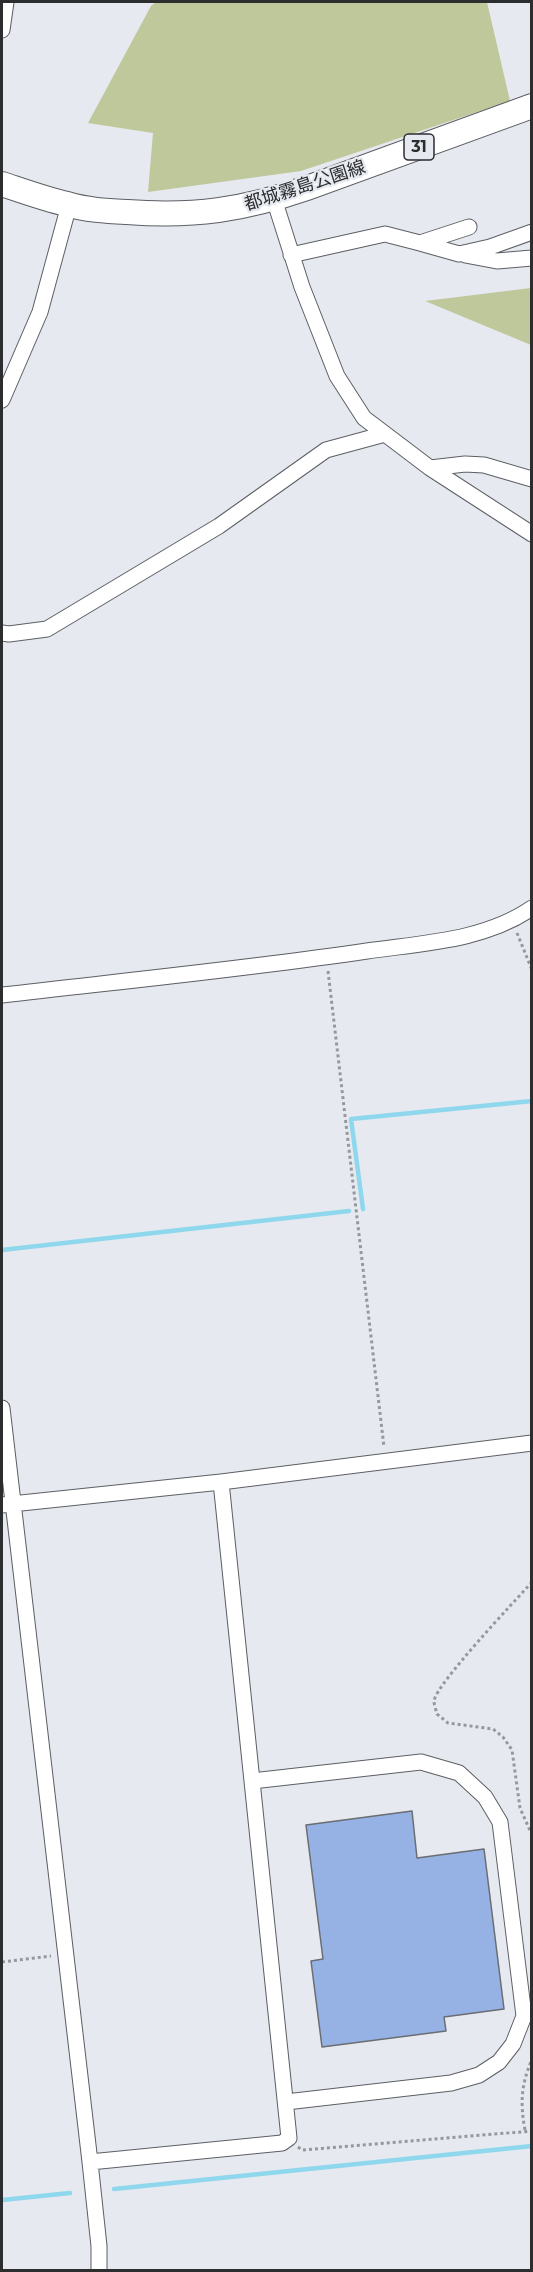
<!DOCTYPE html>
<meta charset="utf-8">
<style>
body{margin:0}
#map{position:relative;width:533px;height:2272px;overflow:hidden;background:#e6e9ef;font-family:Montserrat,sans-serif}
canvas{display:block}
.frame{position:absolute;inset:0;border:3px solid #2b2d2f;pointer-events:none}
</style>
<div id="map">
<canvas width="533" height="2272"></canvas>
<div class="frame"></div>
</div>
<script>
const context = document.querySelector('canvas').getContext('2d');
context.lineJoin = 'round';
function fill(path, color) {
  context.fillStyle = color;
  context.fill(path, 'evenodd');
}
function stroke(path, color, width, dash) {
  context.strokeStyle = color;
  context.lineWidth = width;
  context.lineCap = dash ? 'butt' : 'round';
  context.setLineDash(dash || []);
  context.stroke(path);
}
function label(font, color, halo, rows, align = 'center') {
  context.font = font + ' Montserrat,"Noto Sans JP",sans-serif';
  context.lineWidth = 4.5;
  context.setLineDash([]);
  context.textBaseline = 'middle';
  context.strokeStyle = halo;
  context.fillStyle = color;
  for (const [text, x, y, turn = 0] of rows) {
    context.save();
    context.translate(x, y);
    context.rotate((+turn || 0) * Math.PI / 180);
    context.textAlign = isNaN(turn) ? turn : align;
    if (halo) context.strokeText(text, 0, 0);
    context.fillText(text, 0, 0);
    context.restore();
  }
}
fill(new Path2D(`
 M156,2H487L510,101L301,171L148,192L153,133L88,123L151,6Z
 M531,288V345L425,301Z`), '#bfc89b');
stroke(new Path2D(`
 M363,1209L351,1119L532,1101
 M2,1250L349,1211
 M114,2189L532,2146
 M2,2200L70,2193`), '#8ed7ed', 4.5);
const building = new Path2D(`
 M412,1811L417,1858L484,1849L504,2009L444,2017L446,2031L322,2047L311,1961L323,1959L306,1825Z`);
fill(building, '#96b2e4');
stroke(building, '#6a6d72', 1.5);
const street = new Path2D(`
 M2,30L6,2
 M274,199L302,287L337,376L364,418L430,468L532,534
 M420,243L459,254L490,247L532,232
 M291,255L385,234L420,243L469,227
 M465,255L497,261L532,258
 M2,400L40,312L69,205
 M430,468L465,464L484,465L532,479
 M2,633L9,634L47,629L219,526L326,450L385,434
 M2,995C123,981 245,969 367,951C422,943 484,941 532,908
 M2,1408L90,2162L99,2246V2270
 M2,1505L221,1482L532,1443
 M252,1781L421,1762L459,1773L485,1797L500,1822L524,2016L513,2044L499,2062L479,2075L451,2083L286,2102
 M90,2162L282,2143L289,2138L221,1482`);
const primary = new Path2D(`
 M2,184C23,191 45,199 67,204C86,210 107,211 127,212C194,217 243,210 307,188L532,106`);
stroke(street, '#5c5f64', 17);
stroke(primary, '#5c5f64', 26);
stroke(new Path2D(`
 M517,933L532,970
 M328,971L384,1447
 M532,1582C516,1600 436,1684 434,1701C434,1705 436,1710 437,1714L448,1723L493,1729L503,1737L512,1750L520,1808L532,1835
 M2,1962L51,1956
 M525,2130C520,2103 521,2085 532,2059
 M298,2147L302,2150L532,2131`), '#95989c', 3, [3, 3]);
stroke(street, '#fff', 15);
stroke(primary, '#fff', 24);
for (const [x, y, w] of [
 [419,147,30]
]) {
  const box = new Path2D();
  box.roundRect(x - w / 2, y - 13, w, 26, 4.5);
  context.fillStyle = '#e6e9ef';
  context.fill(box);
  stroke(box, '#2b2d2f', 1.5);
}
label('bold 16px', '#2b2d2f', null, [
 ["31",419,147]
]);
label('18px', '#2b2d2f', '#e6e9ef', [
 ["都城霧島公園線",305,186,-18]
]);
</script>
